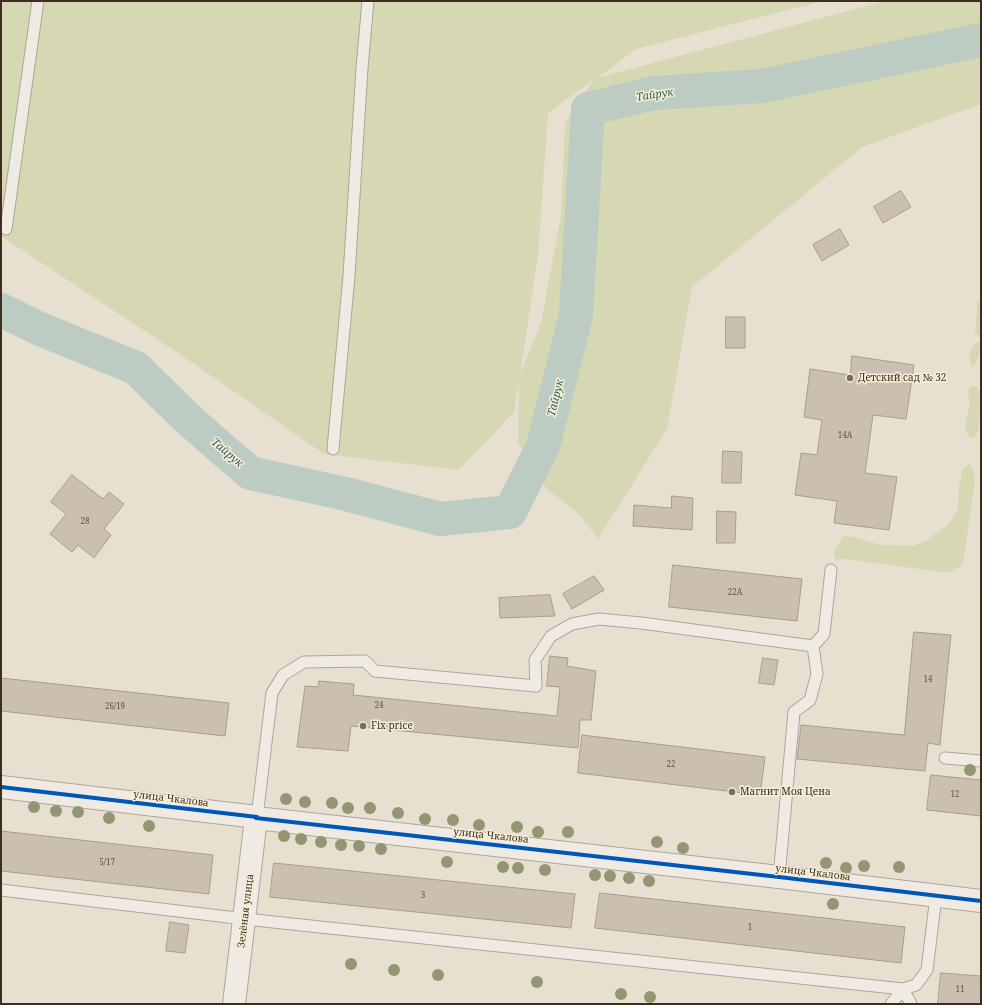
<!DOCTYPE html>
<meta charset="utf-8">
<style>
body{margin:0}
#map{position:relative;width:982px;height:1005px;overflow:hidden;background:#e7e0d1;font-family:"Noto Serif",serif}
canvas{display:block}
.frame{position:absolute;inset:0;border:2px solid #3d2e20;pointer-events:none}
</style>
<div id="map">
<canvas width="982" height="1005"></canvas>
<div class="frame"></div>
</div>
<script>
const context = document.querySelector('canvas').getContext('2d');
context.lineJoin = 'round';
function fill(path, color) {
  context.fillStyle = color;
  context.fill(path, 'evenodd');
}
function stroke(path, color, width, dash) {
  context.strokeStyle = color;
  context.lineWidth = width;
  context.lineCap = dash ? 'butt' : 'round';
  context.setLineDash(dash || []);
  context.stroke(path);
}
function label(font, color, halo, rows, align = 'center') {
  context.font = font + ' "Noto Serif",serif';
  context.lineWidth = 3;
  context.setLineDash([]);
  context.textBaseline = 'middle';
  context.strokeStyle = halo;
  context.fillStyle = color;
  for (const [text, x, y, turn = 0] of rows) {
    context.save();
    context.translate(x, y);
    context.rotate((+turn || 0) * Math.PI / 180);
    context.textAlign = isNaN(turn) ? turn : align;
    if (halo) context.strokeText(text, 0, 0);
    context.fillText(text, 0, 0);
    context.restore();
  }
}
fill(new Path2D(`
 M1,1H823L636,49L597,78L885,1H981V104L862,147L692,287L667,429L598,539L580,515L546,488L518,443L519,381L514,412L459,470L324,454L187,359L1,236ZM594,79L565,123L561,215L541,323L520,375L538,255L548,113Z
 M978,300H981V338L975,333Z
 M981,340V352L973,367C972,365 970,363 970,360C968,352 974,344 981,340Z
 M971,386L976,387L981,392L979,427L976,436L972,439C959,430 969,415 970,403C970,399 968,394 968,390Z
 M970,464L973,469L975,480L963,564L950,573L844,559H835L834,552L843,536L856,537L867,541L881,545H896L913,546L928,540L936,533L947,526L953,518L958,508L959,486L963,468Z`), '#d6d7b3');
stroke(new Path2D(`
 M1,310L40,329L136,368L190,421L250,473L346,494L440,519L510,512L543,446L576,315L588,109L654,93L762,86L981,40`), '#bcccc2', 34);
const building = new Path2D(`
 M901,191L911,207L883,223L874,207Z
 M840,229L849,245L822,261L813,245Z
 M726,317H745V348H726Z
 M852,356L914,365L906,419L873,415L865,473L897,477L889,530L834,523L837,501L795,495L801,453L817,455L822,420L804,417L810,369L850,375Z
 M723,451L742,452L741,483H722Z
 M72,475L103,499L109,492L124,504L104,529L111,535L94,558L78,545L72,552L50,534L66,514L51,502Z
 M672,496L693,498L692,530L633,526L634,505L671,508Z
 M717,511L736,512L735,543H717Z
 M673,565L802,579L797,621L669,607Z
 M594,576L604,590L572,609L563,594Z
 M550,595L555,616L500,618L499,598Z
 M914,632L951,635L940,745L928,743L925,771L797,759L801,725L904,735Z
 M550,656L568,658L567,666L596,671L591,720H580L578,748L351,726L348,751L297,747L305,686L318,687L319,681L354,684L353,695L557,716L560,687L547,686Z
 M763,658L778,660L774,685L759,683Z
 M1,678L229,703L225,736L1,711Z
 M582,735L765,757L760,795L578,773Z
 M931,775L981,780V816L927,810Z
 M1,831L213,855L209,894L1,871Z
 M274,863L575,894L571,928L270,897Z
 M600,893L905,927L901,963L595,928Z
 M170,922L189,925L185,953L166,951Z
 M941,973L981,976V1004H938Z`);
fill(building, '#cbbfb2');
stroke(building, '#a89c90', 1);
const lane = new Path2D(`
 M6,229L38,1
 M333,449L349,276L362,68L368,1
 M813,646L824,634L831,570
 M945,758L981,761
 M257,817L272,693L283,675L304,662L365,661L375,671L536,686L535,660L551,636L572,624L599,619L641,623L813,646L817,674L810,700L794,712L779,877
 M1,890L245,919L903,989L916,985L927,970L936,896
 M891,1004L903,989L911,1004`);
const street = new Path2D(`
 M1,787L257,817L256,818L779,877L981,901
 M234,1004L256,818`);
stroke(lane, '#ada599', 13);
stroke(street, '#ada599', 24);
stroke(lane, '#efebe3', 11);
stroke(street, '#efebe3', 22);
stroke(new Path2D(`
 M1,787L257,817L256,818L779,877L981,901`), '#0057b8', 4);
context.fillStyle = '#929673';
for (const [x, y] of [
 [970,770],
 [286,799],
 [305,802],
 [332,803],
 [34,807],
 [348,808],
 [370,808],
 [56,811],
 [78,812],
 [398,813],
 [109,818],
 [425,819],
 [453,820],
 [479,825],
 [149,826],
 [517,827],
 [538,832],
 [568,832],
 [284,836],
 [301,839],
 [321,842],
 [657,842],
 [341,845],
 [359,846],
 [683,848],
 [381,849],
 [447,862],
 [826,863],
 [864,866],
 [503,867],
 [899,867],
 [518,868],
 [846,868],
 [545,870],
 [595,875],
 [610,876],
 [629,878],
 [649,881],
 [833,904],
 [351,964],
 [394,970],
 [438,975],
 [537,982],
 [621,994],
 [650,997]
]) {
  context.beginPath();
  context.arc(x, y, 6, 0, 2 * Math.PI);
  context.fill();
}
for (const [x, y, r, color] of [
 [850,378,4,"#786c5e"],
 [363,726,4,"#786c5e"],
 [732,792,4,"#786c5e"]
]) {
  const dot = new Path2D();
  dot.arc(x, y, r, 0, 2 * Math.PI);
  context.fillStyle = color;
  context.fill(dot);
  stroke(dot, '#f7eed8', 1.5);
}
label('8px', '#605244', null, [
 ["14А",845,436],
 ["28",85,522],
 ["22А",735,593],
 ["14",928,680],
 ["24",379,706],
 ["26/19",115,707],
 ["22",671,765],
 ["12",955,795],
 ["5/17",107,863],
 ["3",423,896],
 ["1",750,928],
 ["11",960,990]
]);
label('10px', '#3d2e20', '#f7eed8', [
 ["Детский сад № 32",858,378],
 ["Fix price",371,726],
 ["Магнит Моя Цена",740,792]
], 'left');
label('10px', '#3d2e20', '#f7eed8', [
 ["улица Чкалова",171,799,7],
 ["улица Чкалова",491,836,6],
 ["улица Чкалова",813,873,7],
 ["Зелёная улица",246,911,-83]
]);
label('italic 11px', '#2f5d5a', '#f7eed8', [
 ["Тайрук",655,95,-9],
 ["Тайрук",556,398,-76],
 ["Тайрук",227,453,41]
]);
</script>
